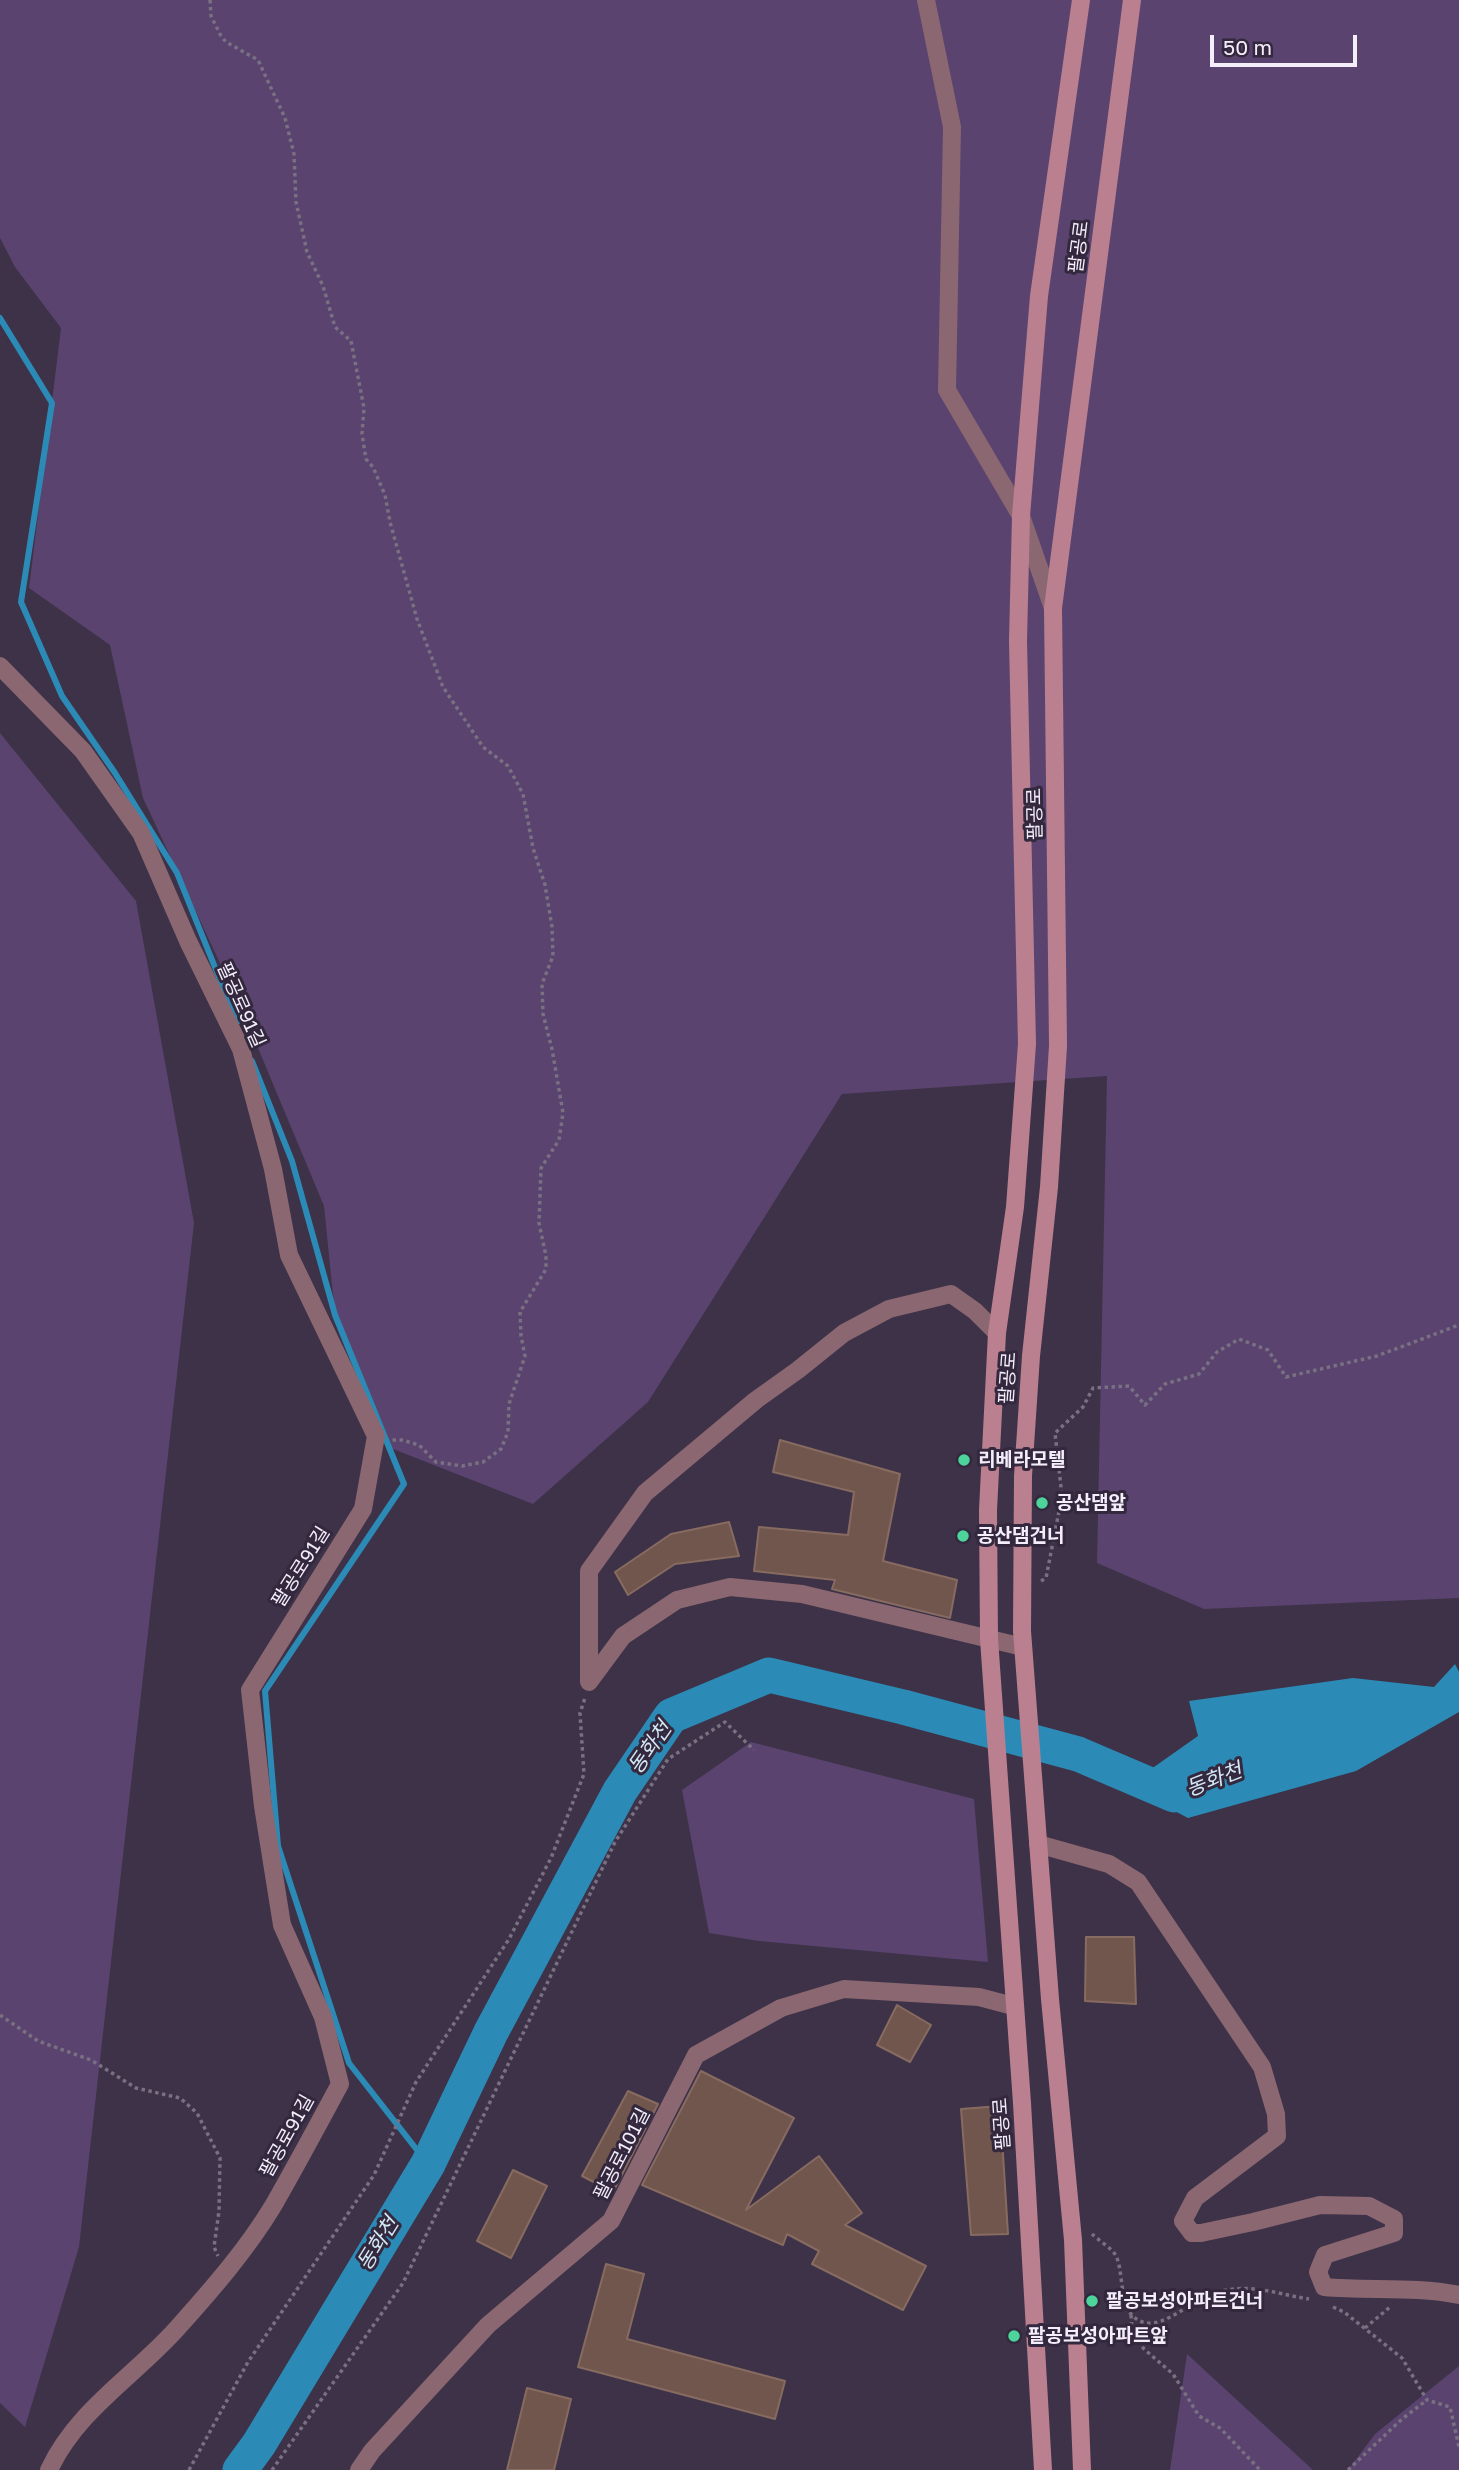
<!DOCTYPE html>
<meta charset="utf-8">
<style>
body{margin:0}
#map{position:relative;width:1459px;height:2470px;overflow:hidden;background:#3d3247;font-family:"Golos Text",sans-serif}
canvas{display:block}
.scale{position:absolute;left:1210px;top:35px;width:147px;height:32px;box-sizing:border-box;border:4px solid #f4eefb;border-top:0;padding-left:9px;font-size:21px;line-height:24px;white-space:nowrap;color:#f4eefb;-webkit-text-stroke:5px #33283d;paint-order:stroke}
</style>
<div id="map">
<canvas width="1459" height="2470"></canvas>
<div class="scale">50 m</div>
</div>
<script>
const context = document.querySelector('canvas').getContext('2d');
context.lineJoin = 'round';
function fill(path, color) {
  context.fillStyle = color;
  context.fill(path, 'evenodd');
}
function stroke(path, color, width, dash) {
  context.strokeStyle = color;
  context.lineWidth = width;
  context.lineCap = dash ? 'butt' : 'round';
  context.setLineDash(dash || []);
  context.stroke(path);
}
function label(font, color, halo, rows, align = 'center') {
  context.font = font + ' "Golos Text","Noto Sans KR",sans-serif';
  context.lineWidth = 6;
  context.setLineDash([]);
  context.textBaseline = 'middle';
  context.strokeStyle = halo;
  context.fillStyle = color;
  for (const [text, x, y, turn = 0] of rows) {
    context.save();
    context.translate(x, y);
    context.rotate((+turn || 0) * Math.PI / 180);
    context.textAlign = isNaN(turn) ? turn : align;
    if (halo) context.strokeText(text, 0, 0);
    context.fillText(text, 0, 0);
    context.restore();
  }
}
fill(new Path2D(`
 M0,0H1459V1598L1204,1609L1097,1563L1107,1076L842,1094L648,1402L533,1504L388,1447L335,1315L324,1206L245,1017L143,798L110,645L29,588L61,328L15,267L0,238Z
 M0,733L136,901L194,1223L79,2247L25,2427L0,2403Z
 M751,1742L974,1799L988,1962L759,1941L709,1933L682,1790Z
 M1187,2354L1313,2470H1170Z
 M1459,2366V2470H1348L1375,2434Z`), '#5a436f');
fill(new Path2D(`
 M1455,1664L1459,1672V1712L1356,1771L1188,1818L1127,1786L1198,1736L1189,1701L1353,1678L1434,1687Z`), '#2c8bb6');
stroke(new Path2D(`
 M0,318L52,403L21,602L62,696L115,773L177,873L237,1022
 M252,1061L292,1161L335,1315L404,1484L265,1691L278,1846L349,2063L428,2164`), '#2c8bb6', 6);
stroke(new Path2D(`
 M240,2470L259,2444L428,2164L491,2032L620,1791L671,1716L769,1675L903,1707L1078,1754L1174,1795L1180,1793`), '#2c8bb6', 35);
const building = new Path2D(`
 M780,1440L900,1474L883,1561L957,1580L950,1618L832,1589L835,1580L754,1571L759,1527L848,1535L854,1492L773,1472Z
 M729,1522L739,1556L675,1564L628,1595L615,1572L671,1534Z
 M1086,1937H1134L1136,2004L1085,2001Z
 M897,2005L931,2025L910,2062L877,2045Z
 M701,2071L794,2118L746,2210L819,2156L862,2213L845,2225L926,2266L903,2310L812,2264L819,2251L787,2234L783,2245L642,2185Z
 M628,2091L658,2104L613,2192L582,2176Z
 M1000,2106L1008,2234L971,2235L961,2109Z
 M513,2170L547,2186L511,2258L477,2241Z
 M606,2264L644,2274L627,2339L785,2381L775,2419L578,2367Z
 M527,2388L571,2399L554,2470H507Z`);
fill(building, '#70564c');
stroke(building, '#876b61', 2);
stroke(new Path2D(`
 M210,0L211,16L221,36L226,42L258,60L285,118L294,154L296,202L307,252L323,286L335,327L351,341L364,408L362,434L366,459L373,467L385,495L390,522L417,619L443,687L483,747L508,766L523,794L533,848L545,885L552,927L553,956L542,984L543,1014L552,1049L563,1113L559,1140L541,1168L539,1223L546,1256V1269L520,1312L521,1336L525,1356L509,1404L508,1432L501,1449L483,1462L462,1466L436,1462L419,1445L402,1440H391
 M1041,1581L1046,1578L1062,1496L1055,1433L1083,1407L1093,1388L1129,1386L1145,1405L1165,1384L1199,1374L1217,1352L1239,1339L1268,1350L1286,1377L1377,1356L1459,1325
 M0,2015L38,2041L91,2060L136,2088L180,2098L197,2113L220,2158L219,2211L214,2247L218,2256
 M1092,2234C1098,2240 1112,2248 1116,2256C1123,2270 1120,2301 1131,2314C1153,2340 1187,2303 1208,2295C1249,2281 1270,2293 1309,2299
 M1333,2307L1344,2312L1402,2358L1427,2400L1450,2407L1459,2447
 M1131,2315L1132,2332L1144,2349L1173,2374L1199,2416L1220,2428L1260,2470
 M1365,2328L1390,2307
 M189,2470L248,2362L374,2175L416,2082L509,1939L551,1858L584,1774L580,1713L585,1698
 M272,2470L403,2283L615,1842L668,1759L725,1722L754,1750
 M1348,2470L1402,2419L1427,2400`), '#797082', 3.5, [3.5, 3.5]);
stroke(new Path2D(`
 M926,0L952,127L947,390L1021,516L1053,608
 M0,666L83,751L141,833L188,941L241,1049L273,1169L289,1255L376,1436L363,1509L250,1690L263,1806L282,1925L323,2017L340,2084C318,2125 296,2166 273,2206C247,2249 214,2287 181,2324C138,2374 78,2408 49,2470
 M997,1333L975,1311L951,1294L889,1309L844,1333L798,1370L756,1400L645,1493L589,1571V1682L623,1636L677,1600L730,1587L802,1594L1023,1647
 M1038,1844L1109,1864L1138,1882L1262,2067L1276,2114L1277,2136L1195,2198L1183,2221L1192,2233H1201L1253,2222L1320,2205L1369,2206L1394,2219V2233L1325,2255L1318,2272L1324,2287C1369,2291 1415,2286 1459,2295
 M359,2470L372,2451L488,2325L611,2221L696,2055L781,2008L844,1989L979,1997L1013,2006`), '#8b6771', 18);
stroke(new Path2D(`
 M1043,2470L1022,2103L989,1639L988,1510L997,1333L1015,1207L1027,1044L1018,641L1021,516L1039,296L1081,0
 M1082,2470L1073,2240L1050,1999L1022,1631L1023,1476L1031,1356L1049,1187L1058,1046L1053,608L1132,0`), '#ba8090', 18);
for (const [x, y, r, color] of [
 [964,1460,7,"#4cd49b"],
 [1042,1503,7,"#4cd49b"],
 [963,1536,7,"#4cd49b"],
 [1092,2301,7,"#4cd49b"],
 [1014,2336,7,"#4cd49b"]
]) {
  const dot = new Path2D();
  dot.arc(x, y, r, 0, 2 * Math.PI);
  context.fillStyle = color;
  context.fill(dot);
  stroke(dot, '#33283d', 2.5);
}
label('19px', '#f4eefb', '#33283d', [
 ["팔공로",1079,247,-83],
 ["팔공로",1035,814,-91],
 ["팔공로91길",241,1005,66],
 ["팔공로",1008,1378,-86],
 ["팔공로91길",301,1567,-58],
 ["팔공로",1002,2124,-94],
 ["팔공로91길",287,2136,-61],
 ["팔공로101길",622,2154,-63]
]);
label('bold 19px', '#f4eefb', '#33283d', [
 ["리베라모텔",978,1460],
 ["공산댐앞",1056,1503],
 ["공산댐건너",977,1536],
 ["팔공보성아파트건너",1106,2301],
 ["팔공보성아파트앞",1028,2336]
], 'left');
label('italic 21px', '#d3e8f4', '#33283d', [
 ["동화천",650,1748,-55],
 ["동화천",1214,1780,-21],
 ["동화천",378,2244,-58]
]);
</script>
